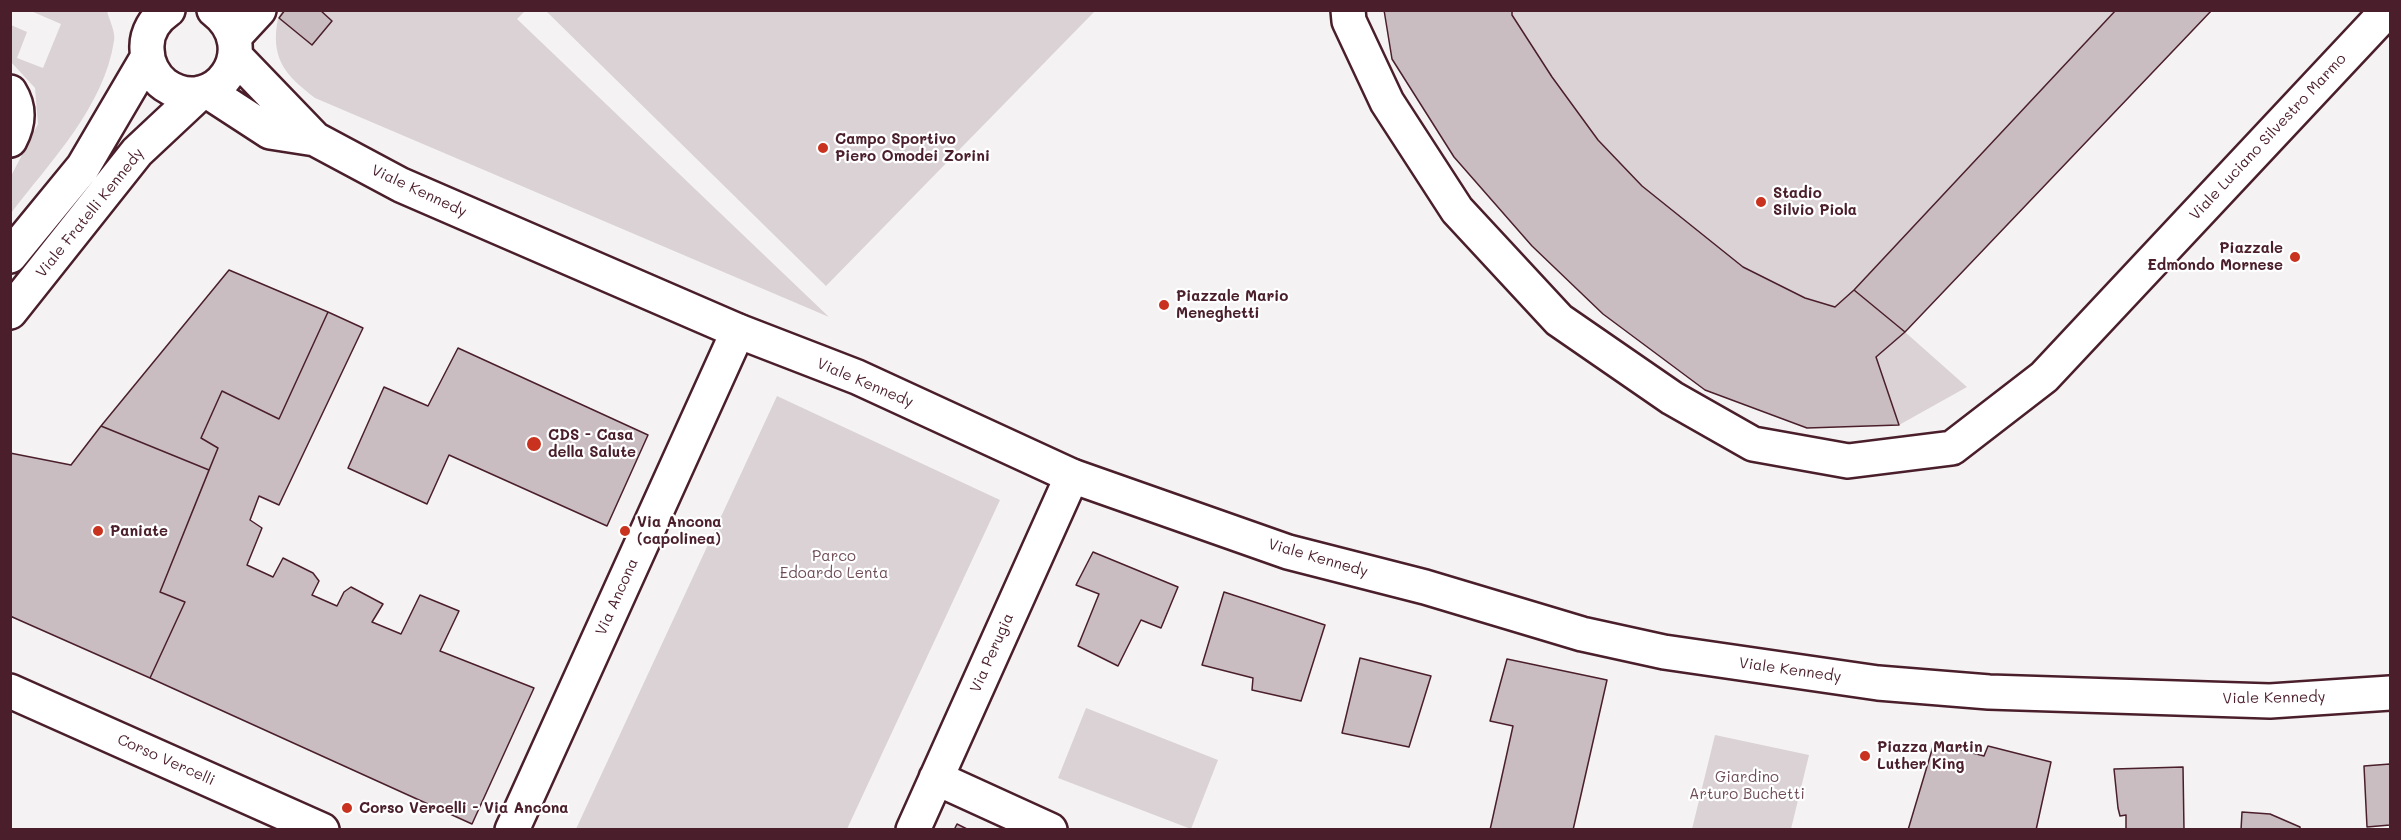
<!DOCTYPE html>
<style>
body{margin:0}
#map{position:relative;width:2401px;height:840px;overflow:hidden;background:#f4f2f2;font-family:Mali,sans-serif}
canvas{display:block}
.frame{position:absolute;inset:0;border:12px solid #4a1f2b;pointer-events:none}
</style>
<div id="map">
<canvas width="2401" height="840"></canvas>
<div class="frame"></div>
</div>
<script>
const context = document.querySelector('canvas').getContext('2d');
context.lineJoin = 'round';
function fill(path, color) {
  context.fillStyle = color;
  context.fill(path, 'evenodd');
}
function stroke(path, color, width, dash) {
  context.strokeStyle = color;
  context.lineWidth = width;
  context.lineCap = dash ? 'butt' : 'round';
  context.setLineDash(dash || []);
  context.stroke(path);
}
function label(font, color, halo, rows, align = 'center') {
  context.font = font + ' Mali,sans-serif';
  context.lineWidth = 4.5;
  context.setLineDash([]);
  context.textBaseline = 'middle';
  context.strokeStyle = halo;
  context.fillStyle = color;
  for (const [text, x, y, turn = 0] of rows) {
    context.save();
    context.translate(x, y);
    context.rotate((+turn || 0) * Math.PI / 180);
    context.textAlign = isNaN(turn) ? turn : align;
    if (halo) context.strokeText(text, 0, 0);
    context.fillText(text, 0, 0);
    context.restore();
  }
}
fill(new Path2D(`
 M31,11H107C109,19 116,33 114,41C104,107 50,162 11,213V176L38,124L35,88L11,62V25L27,32L17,58L43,68L61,24Z
 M282,11H525L517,19L829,317L315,98C292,80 274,65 276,33C277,24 277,18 282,11Z
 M546,11V10L1095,11L826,286Z
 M1384,11H2212L1905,332L1967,387L1899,425L1807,428L1705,390L1603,314L1532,246L1454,157L1392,59Z
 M777,396L1000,500L847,829H576Z
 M1086,708L1218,760L1191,829L1058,778Z
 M1715,735L1809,755L1791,829H1692Z`), '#dbd2d5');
const building = new Path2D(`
 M285,10H320L332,21L312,45L279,18Z
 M1384,10H1512V15L1552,77L1598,140L1642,186L1743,267L1805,298L1835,307L1854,290L1905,332L1876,357L1899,425L1807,428L1705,390L1603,314L1532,246L1454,157L1392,59Z
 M2116,10H2212L1905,332L1854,290Z
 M229,270L328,312L279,419L222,391L201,438L218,448L209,470L101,426Z
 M328,312L363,328L279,505L259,496L250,520L262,528L247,565L273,577L283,558L313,573L319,581L312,595L337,606L344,592L351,587L383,604L372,622L401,634L420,595L459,611L440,651L534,688L472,824L150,678L185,602L160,592L218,448L201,438L222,391L279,419Z
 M458,348L648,435L607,526L449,455L427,504L348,468L384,387L428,406Z
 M101,426L209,470L160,592L185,602L150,678L10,616V453L71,465Z
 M1093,552L1178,587L1161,628L1141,620L1118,666L1078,646L1099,594L1076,585Z
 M1224,592L1325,625L1301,701L1252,690L1253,678L1202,665Z
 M1360,658L1431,676L1409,747L1342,733Z
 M1507,659L1607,680L1573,830H1490L1513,726L1490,721Z
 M1934,743L1984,756L1988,746L2051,762L2036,830H1908Z
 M2390,764V825L2367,827L2364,766Z
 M2183,767L2184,830H2126V815L2120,816L2118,808L2114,769Z
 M2242,812L2270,814L2300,827V830H2241Z
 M957,824L969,830H954Z`);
fill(building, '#cabdc1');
stroke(building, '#4a1f2b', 1.5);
const minor = new Path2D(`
 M1348,10L1349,21L1387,102L1457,210L1559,320L1672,398L1753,444L1848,461L1952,448L2044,377L2388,10
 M234,37L259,10
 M10,92C20,108 19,123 10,140
 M936,778L1050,830
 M512,830L738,331
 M913,830L1072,476`);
const major = new Path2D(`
 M168,10C155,19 146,33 147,49C147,63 154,77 165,85C214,119 265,49 214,10
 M236,57L315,139L401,185L738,331L857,377L1072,476L1288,552L1425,587L1582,634L1664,652L1878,683L1989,692L2270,701L2390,693
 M207,91L270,132L315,139
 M10,256L83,167L147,58
 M10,312L137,152L200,93
 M10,691L322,830`);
stroke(minor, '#4a1f2b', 38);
stroke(major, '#4a1f2b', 38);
stroke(minor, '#fff', 33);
stroke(major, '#fff', 33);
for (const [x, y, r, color] of [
 [823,148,6,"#c8321e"],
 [1761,202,6,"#c8321e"],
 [2295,257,6,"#c8321e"],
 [1164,305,6,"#c8321e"],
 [534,444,8,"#c8321e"],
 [98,531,6,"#c8321e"],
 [625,531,6,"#c8321e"],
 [1865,756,6,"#c8321e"],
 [347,808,6,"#c8321e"]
]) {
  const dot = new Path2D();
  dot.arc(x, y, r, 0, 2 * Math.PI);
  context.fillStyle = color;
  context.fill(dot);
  stroke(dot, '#fff', 2);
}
label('15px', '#4a1f2b', '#fff', [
 ["Viale Luciano Silvestro Marmo",2268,137,-47],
 ["Viale Kennedy",419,191,25],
 ["Viale Fratelli Kennedy",90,213,-51],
 ["Viale Kennedy",865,383,23],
 ["Viale Kennedy",1318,558,16],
 ["Via Ancona",617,597,-66],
 ["Via Perugia",992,653,-66],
 ["Viale Kennedy",1790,670,8],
 ["Viale Kennedy",2274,698,-1],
 ["Corso Vercelli",166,760,24]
]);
label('bold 15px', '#4a1f2b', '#fff', [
 ["Campo Sportivo",835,139],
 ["Piero Omodei Zorini",835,156],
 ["Stadio",1773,193],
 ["Silvio Piola",1773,210],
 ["Piazzale",2283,248,"right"],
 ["Edmondo Mornese",2283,265,"right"],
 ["Piazzale Mario",1176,296],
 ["Meneghetti",1176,313],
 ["CDS - Casa",548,435],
 ["della Salute",548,452],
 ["Via Ancona",637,522],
 ["(capolinea)",637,539],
 ["Paniate",110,531],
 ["Piazza Martin",1877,747],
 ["Luther King",1877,764],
 ["Corso Vercelli - Via Ancona",359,808]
], 'left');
label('15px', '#6e4c56', '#fff', [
 ["Parco",834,556],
 ["Edoardo Lenta",834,573],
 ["Giardino",1747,777],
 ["Arturo Buchetti",1747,794]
]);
</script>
